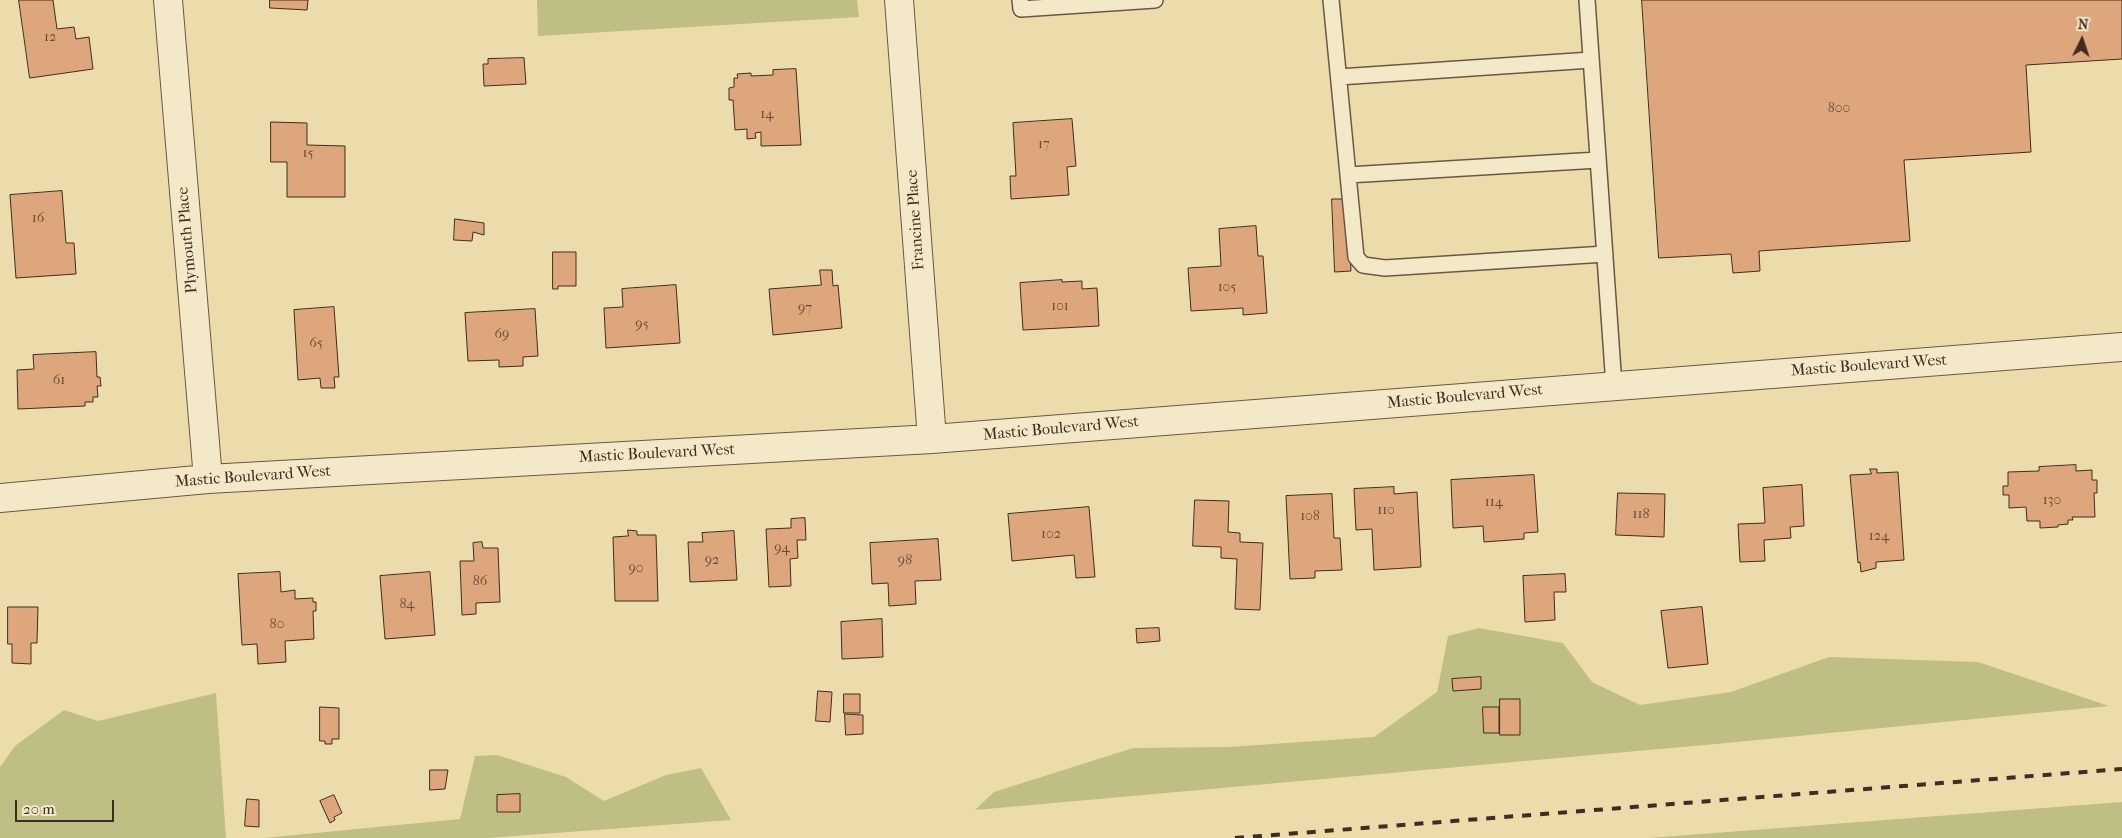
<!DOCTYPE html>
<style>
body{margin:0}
#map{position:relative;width:2122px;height:838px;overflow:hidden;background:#eddcab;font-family:"IM FELL French Canon",serif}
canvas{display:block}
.north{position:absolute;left:2057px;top:15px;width:50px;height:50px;-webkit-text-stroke:4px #f3e8c8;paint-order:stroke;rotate:4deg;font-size:14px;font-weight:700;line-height:20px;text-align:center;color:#402c21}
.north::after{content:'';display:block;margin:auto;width:18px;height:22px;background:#402c21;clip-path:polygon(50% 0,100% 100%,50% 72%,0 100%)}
.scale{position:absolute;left:15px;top:800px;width:99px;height:22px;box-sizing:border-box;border:2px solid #402c21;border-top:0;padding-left:6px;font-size:15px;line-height:18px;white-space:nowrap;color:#402c21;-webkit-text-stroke:4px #f3e8c8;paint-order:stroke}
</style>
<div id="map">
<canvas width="2122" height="838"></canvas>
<div class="north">N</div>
<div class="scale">20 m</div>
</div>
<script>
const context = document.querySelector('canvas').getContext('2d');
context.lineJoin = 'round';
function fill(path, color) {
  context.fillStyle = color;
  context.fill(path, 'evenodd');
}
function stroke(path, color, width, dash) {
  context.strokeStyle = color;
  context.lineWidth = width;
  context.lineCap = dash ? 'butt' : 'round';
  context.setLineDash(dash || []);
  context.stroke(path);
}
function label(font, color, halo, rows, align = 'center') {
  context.font = font + ' "IM FELL French Canon",serif';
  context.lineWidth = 4.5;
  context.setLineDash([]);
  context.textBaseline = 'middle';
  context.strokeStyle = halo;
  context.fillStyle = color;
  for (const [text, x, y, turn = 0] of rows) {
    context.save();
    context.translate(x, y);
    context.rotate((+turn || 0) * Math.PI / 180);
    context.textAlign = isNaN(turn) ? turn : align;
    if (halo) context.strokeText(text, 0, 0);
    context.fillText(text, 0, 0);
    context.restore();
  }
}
fill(new Path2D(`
 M537,0H857L859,17L538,36Z
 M1479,628L1563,643L1592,682L1640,705L1731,692L1829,657L1978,662L2109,706L1716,744L975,810L994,792L1133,748L1229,747L1374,737L1437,692L1448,636Z
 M216,693L226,838H0V767L15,746L64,710L98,721Z
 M497,755L566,777L604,801L666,775L701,768L731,820L488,838H264L460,819L475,756Z
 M2122,802V838H1649Z`), '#bfbe84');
const building = new Path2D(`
 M19,0H53L57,29L74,27L76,39L89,37L93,69L30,78Z
 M270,0H308L307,10L270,8Z
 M1642,0H2122V59L2026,65L2031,152L1904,160L1910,241L1759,251L1760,271L1733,273L1731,254L1659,258Z
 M524,58L526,84L484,86L483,64H488V59Z
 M796,69L801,145L761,146V132L755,133L756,138L747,139V129L735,130L733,100H729V88L734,87V78H738L737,74L751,73V76L773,75V70Z
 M1072,119L1076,166L1067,167L1069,195L1011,199L1010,176H1016L1013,123Z
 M271,122L307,123V145L345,146V197H287V162H271Z
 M62,191L66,243H74L76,274L16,278L10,195Z
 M1332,199H1347L1351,271L1335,272Z
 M455,219L484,223V235L473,232L472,241L454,240Z
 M1256,226L1258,256H1263L1267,313L1243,315V308L1191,311L1188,268L1221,266L1219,229Z
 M553,252H576V286H558V289H553Z
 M820,270H832L833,286L838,285L842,328L773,335L769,289L821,285Z
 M1062,280V282L1082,281V289L1097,288L1099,326L1023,330L1020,283Z
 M676,285L680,343L606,348L604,308L623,307L622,289Z
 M334,307L339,377H334L335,388H321L320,378L298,380L294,310Z
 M535,309L538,356L523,357V366L499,367V360L468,361L465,313Z
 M96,352L97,377H100L101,386H97L98,397H93V402H85V406L18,409L17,370L34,369L33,355Z
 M2076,465V471L2092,470V480H2097V493H2094L2095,517H2072L2073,520H2068V524L2058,525V527L2040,528V521H2027L2026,507L2009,508V495H2003V486H2008V472L2039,471V467Z
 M1870,469H1877V473L1898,472L1904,560L1876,562V568L1861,572L1860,562L1858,563L1850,475L1871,474Z
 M1534,475L1538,532L1524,533V539L1484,542L1483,526L1453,528L1451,480Z
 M1802,485L1804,526L1790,527L1791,538L1764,540L1765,561L1740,562L1738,524L1765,523L1763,488Z
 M1394,487V494L1417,492L1421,567L1374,570L1372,529L1356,530L1354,489Z
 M1618,493L1665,494L1664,537L1616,535Z
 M1332,494L1334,538H1340L1342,570L1315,571V578L1290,579L1286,496Z
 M1195,500L1229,501L1228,532L1240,533V542L1263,543L1260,610L1235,609L1237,559L1221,558V547L1193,546Z
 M1089,507L1095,577L1076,578L1074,555L1012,561L1008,514Z
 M805,518L806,540H797L798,558L790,559L791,586L769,587L766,529L791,528V519Z
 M628,530L637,531V535H656L658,601H615L613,537L628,536Z
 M734,531L737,580L690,582L688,542H703L702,533Z
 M938,539L941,580L915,581L916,604L889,606L888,583L872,584L870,543Z
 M482,542L483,548H498L500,602L476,603V614L462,615L460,561H474L473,543Z
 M280,572L281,592L295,590V599L313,598V602H316V611H313L314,639L285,641L286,662L258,664L257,644L242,645L238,574Z
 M430,572L435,635L385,639L380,576Z
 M1565,574L1566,592H1554L1555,620L1525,622L1523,576Z
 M8,607H38L37,643H31V664L12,663V644H8Z
 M1702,607L1708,664L1668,668L1661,611Z
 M882,619L883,657L842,659L841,622Z
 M1159,628L1160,641L1137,643L1136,629Z
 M1481,677V689L1453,691L1452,679Z
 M818,691L832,692L830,722L816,721Z
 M844,694H860V713H844Z
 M1500,699H1520V735H1500Z
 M320,707L339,708V739H332V744H325V741H320Z
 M1483,707H1499V733H1484Z
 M845,714L863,715V734L846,735Z
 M430,770H448L445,789L430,790Z
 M520,794V812H497V795Z
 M334,795L342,813L334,817L335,820L330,823L320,801Z
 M247,799L259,800V827L245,826Z`);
fill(building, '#dea67c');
stroke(building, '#402c21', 1);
const lane = new Path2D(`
 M1020,0L1021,9L1155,0
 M1331,0L1356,257L1363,265L1385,268L1605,254
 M1587,0L1614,386
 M1339,77L1591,60
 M1348,175L1598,160`);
const street = new Path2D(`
 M168,0L208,479
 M899,0L932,439
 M0,498L208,479L932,439L2122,347`);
stroke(lane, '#6b5844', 18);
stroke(street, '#6b5844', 30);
stroke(lane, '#f3e8c8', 15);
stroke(street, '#f3e8c8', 28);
stroke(new Path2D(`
 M1235,838L2122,769`), '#402c21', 4, [9, 9]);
label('14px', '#684a38', null, [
 ["12",50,38],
 ["800",1839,109],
 ["14",767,115],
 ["17",1044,145],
 ["15",308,154],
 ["16",38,219],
 ["105",1227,288],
 ["101",1060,307],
 ["97",805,309],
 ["95",642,325],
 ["69",502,335],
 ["65",316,344],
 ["61",59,381],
 ["130",2052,501],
 ["114",1494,503],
 ["110",1386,511],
 ["118",1641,515],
 ["108",1310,517],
 ["102",1051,535],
 ["124",1879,537],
 ["94",782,549],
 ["92",712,561],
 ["98",905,561],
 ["90",636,569],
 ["86",480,582],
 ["84",407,605],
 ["80",277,625]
]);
label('16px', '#402c21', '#f3e8c8', [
 ["Francine Place",916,220,-94],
 ["Plymouth Place",188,240,-95],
 ["Mastic Boulevard West",1869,366,-4],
 ["Mastic Boulevard West",1465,397,-5],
 ["Mastic Boulevard West",1061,429,-5],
 ["Mastic Boulevard West",657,454,-3],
 ["Mastic Boulevard West",253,477,-4]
]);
</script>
